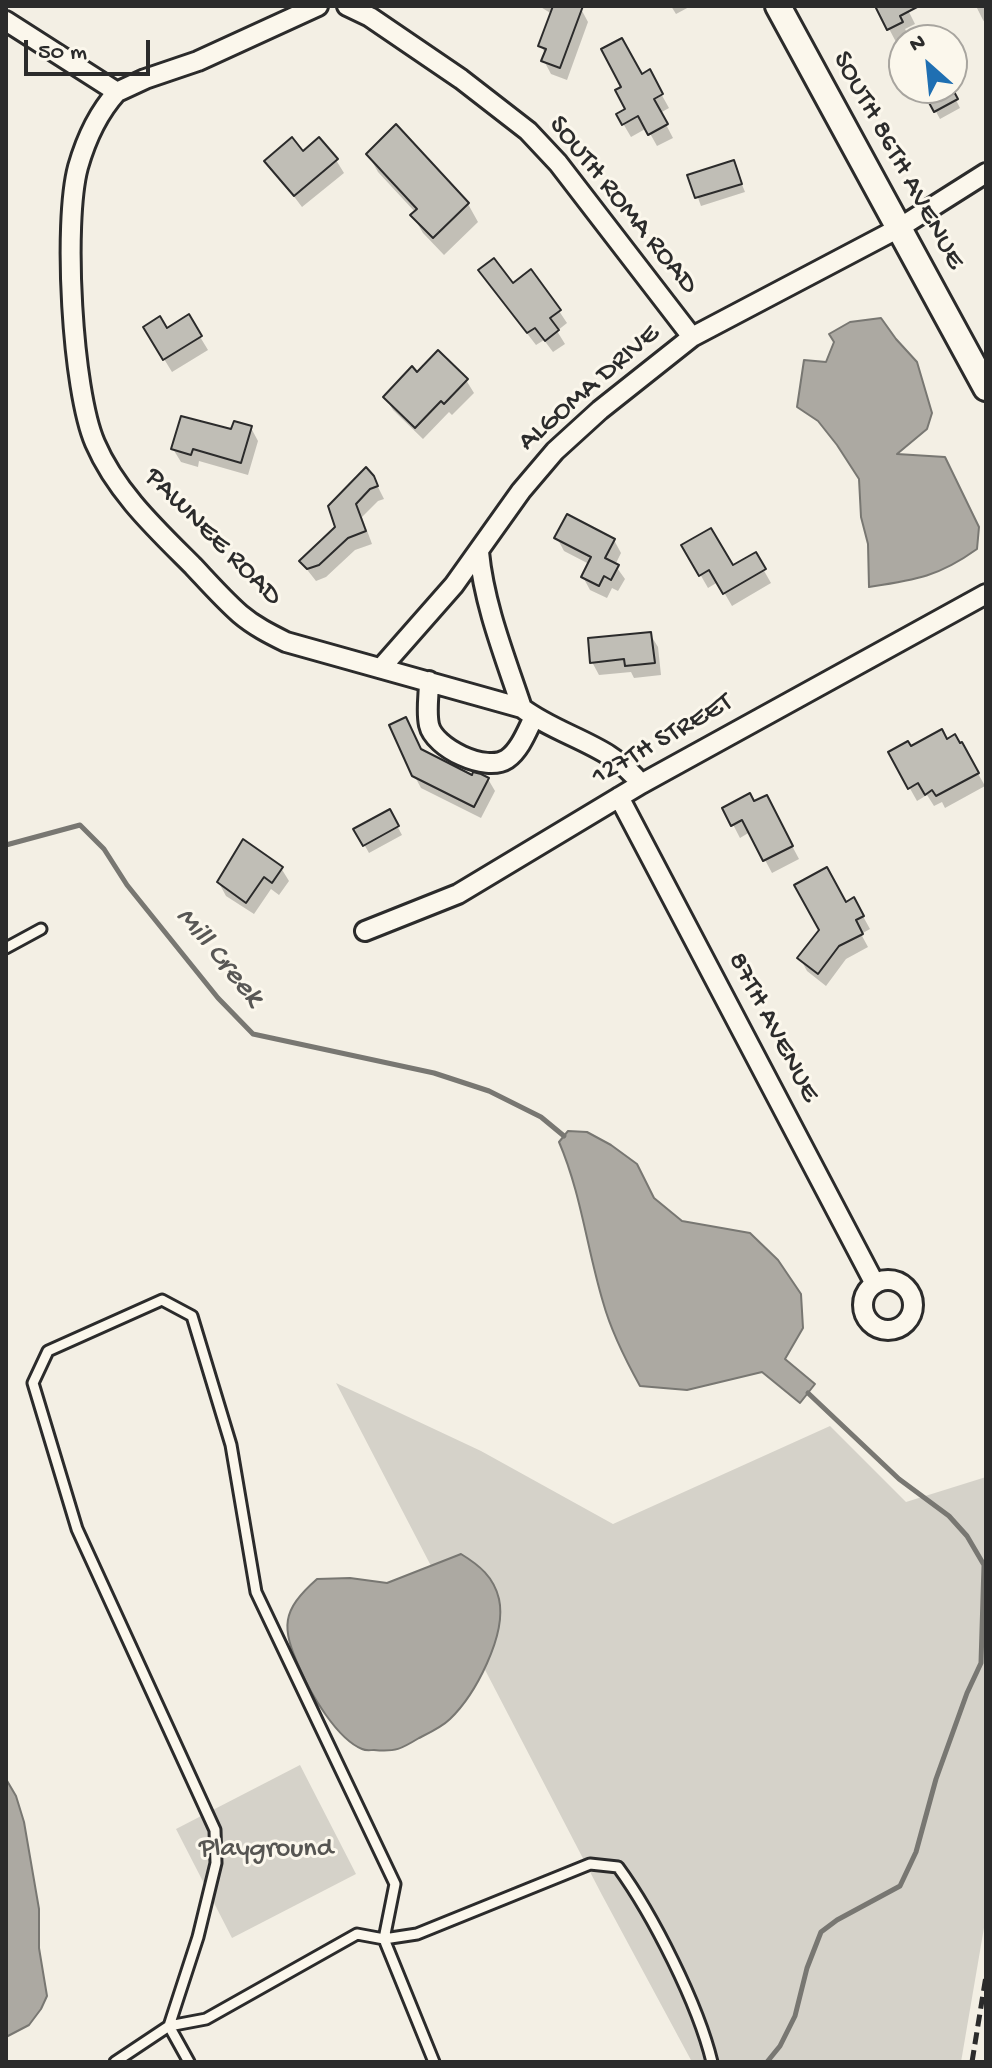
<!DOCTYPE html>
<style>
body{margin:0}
#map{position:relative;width:992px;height:2068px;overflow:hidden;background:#f3efe4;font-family:"Gochi Hand",sans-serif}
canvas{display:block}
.frame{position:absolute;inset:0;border:8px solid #2b2b2b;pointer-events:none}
.north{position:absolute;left:888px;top:24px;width:80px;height:80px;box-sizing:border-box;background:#fbf7ec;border:2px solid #a8a59f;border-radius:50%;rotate:333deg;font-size:22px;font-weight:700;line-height:32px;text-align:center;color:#2b2b2b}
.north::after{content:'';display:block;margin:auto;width:28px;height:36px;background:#1f6fb2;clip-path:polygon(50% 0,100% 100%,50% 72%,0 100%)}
.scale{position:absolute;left:24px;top:40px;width:126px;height:36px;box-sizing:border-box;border:4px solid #2b2b2b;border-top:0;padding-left:10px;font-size:24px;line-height:28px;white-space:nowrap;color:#2b2b2b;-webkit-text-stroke:6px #fbf7ec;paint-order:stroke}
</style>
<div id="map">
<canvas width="992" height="2068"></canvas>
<div class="frame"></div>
<div class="north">N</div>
<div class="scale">50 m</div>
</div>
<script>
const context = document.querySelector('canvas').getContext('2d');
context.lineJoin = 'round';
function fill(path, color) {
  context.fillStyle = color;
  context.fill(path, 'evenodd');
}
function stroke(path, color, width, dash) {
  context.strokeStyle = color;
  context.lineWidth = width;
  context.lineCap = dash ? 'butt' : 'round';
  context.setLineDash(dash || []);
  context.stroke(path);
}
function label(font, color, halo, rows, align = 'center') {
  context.font = font + ' "Gochi Hand",sans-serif';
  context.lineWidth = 6;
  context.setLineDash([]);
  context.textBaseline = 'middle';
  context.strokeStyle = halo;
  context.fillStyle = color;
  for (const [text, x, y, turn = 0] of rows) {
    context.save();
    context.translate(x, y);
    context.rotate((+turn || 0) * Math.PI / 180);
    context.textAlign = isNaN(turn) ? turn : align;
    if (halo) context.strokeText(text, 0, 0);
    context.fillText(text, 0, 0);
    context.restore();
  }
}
fill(new Path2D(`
 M336,1383L481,1451L613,1524L830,1426L906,1502L986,1477V1916L961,2062H692L602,1895Z
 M300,1765L356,1874L232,1938L176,1829Z`), '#d5d2c9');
const water = new Path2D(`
 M881,318L896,339L917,362L932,413L927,429L897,454L945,457L979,527L977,549C938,577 915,580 869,587L868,544L861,517L859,479L837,445L818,421L797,407L804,360L826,362L834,342L829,334L850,322Z
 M568,1131L587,1132L611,1145L637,1164L654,1198L682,1221L750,1233L778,1260L801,1294L803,1328L785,1359L815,1384L800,1403L762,1372L687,1390L640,1386C625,1359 611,1331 603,1302C587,1249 581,1193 559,1142Z
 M461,1554C479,1565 494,1577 499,1599C507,1635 475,1695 450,1719C442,1727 429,1733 419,1738C401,1749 396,1752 374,1750C370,1750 366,1751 362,1749C337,1739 310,1693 300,1669C281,1627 281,1611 317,1579L350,1578L387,1583Z
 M6,1779L16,1796L24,1822L39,1909V1948L47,1996L41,2009L29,2025L6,2037Z`);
fill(water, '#aca9a2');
stroke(water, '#787772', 2);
fill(new Path2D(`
 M539,6H573L581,9L588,22L567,80L551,74L544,61L546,55L541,46L552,14Z
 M671,6H691L676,14Z
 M877,6H906L915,24L905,29L909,36L896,42Z
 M976,6H986V24L983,20Z
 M649,72L669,108L660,113L673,138L657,146L647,128L631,137L618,115L627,110L641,76Z
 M923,88H950L960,108L940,119Z
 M396,127L468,204L478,222L444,255L423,233L413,216L416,213L378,172L368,154Z
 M303,154L336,160L344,173L302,207L267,161Z
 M733,162L745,192L701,206L690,176Z
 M488,283L512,286L559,311L567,323L557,331L565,344L553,352L544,340L536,345Z
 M188,317L208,350L172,372L145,328L167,330Z
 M417,375L466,380L474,393L452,415L449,412L423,439L393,410L385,397Z
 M251,428L258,441L248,475L199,461L198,467L181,462L173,449Z
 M373,477L384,499L378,501L362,517L372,544L355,550L326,577L316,581L301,562L338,527Z
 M557,538L614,540L621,553L615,565L625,579L618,591L612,588L607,598L590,590L583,577L589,564L564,551Z
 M684,546L732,568L755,555L771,583L732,606L718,582L708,588Z
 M650,634L658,647L661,675L634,678L631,672L599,675L592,662Z
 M947,741L962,745L985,786L945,808L942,802L934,806L927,795L917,801L890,753Z
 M422,752L473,777L488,779L495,791L481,818L421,788L414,775Z
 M754,804L773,810L799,859L772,873L750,832L740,838L725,809Z
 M389,811L402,835L369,853L356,830Z
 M281,868L289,881L279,895L271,889L254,914L226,896L219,883Z
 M854,900L870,929L861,934L868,947L846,959L826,986L807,971L800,958L846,904Z`), '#0003');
stroke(new Path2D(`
 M6,845L80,825L104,849L127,885L218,998L253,1034L434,1073L489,1091L541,1117L564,1136
 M767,2062L780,2046L795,2016L807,1968L821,1932L837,1920L900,1886L916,1852L936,1779L967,1693L981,1663L984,1565L967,1536L949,1516L899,1479L808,1393`), '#787772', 5);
const building = new Path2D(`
 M553,6H583L560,68L541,61L546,49L538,46Z
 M875,6H919L900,16L903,22L887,30Z
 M622,38L642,74L650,69L663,94L654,99L668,124L648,135L638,116L622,125L616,114L625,109L615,90L621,87L601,49Z
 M929,88H952L958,99L934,112L926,97L932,94Z
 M396,124L469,203L433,238L410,215L417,209L366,154Z
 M292,137L303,151L319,137L338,159L294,196L264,161Z
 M734,160L742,184L695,198L687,175Z
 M494,258L513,283L531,269L561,310L550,318L559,330L545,341L535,328L527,333L478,270Z
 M189,314L202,336L163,360L143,327L160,316L167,328Z
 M438,350L468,379L444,404L441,401L415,428L383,397L412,366L417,372Z
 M181,416L231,429L234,421L252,426L241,463L193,449L191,455L171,449Z
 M366,467L374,476L378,486L370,489L356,504L366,531L348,538L319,565L307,569L299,561L335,527L328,506Z
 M567,514L615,539L605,558L619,565L611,580L604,576L599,586L581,577L591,557L554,538Z
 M711,528L733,565L756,552L766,569L723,594L709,570L699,576L681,545Z
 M651,632L655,663L625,666L624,659L590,663L588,638Z
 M406,717L421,749L472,775L473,772L481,774L489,778L474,807L412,776L389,725Z
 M942,729L947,739L955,734L960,743L962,742L979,773L936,796L932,790L925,795L918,783L908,789L888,752L908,741L911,746Z
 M750,793L754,801L767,795L793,846L763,861L742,820L731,826L722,808Z
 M390,809L399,826L363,846L353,829Z
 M243,839L283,867L272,883L264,877L246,903L217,882Z
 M827,867L846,902L854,897L864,916L856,920L863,934L839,946L818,974L797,958L819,930L794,885Z`);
fill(building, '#c0beb6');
stroke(building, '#2b2b2b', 2);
const service = new Path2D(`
 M6,948L41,929
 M115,2062L169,2026L198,1937L216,1863L215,1830L77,1529L33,1383L48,1351L162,1300L192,1316L231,1445L256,1592L395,1884L384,1939L434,2062
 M189,2062L169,2026L206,2019L357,1934L384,1939L417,1934L590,1864L618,1867C653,1915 698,2004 712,2062`);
const minor = new Path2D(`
 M347,6L370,17L461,79L528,131L558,163L692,337
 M6,21L117,92L145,79L198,61L318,6
 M117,92C97,114 86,139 78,167C63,223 72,390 95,443C116,492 156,529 193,566C208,582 223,599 240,614C254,626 270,634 286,642L522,708C560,737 611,744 641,784
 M479,552C484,605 505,657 522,708
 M381,668L454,585L521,491L555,451L600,410L692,337L899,228L986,173
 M429,681C429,695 426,711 429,725C434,748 486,773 507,759C520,750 527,731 534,717
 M619,797L875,1284
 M365,931L458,894L641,784L986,594
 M863 1305a25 25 0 1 1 50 0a25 25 0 1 1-50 0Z`);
const tertiary = new Path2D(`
 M778,6L986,388`);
stroke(service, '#2b2b2b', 15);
stroke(minor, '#2b2b2b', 24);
stroke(tertiary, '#2b2b2b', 30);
stroke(service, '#fbf7ec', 9);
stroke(minor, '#fbf7ec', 18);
stroke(tertiary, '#fbf7ec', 24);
stroke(new Path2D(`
 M972,2062L986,1976`), '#2b2b2b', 5, [12, 6]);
label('28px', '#2b2b2b', '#fbf7ec', [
 ["SOUTH 86TH AVENUE",897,161,61],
 ["SOUTH ROMA ROAD",622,206,51],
 ["ALGOMA DRIVE",590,389,-41],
 ["PAWNEE ROAD",212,538,45],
 ["127TH STREET",663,741,-30],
 ["87TH AVENUE",772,1028,62]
]);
label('28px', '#565552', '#fbf7ec', [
 ["Playground",266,1851]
]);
label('italic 30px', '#585755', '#fbf7ec', [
 ["Mill Creek",218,958,50]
]);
</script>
